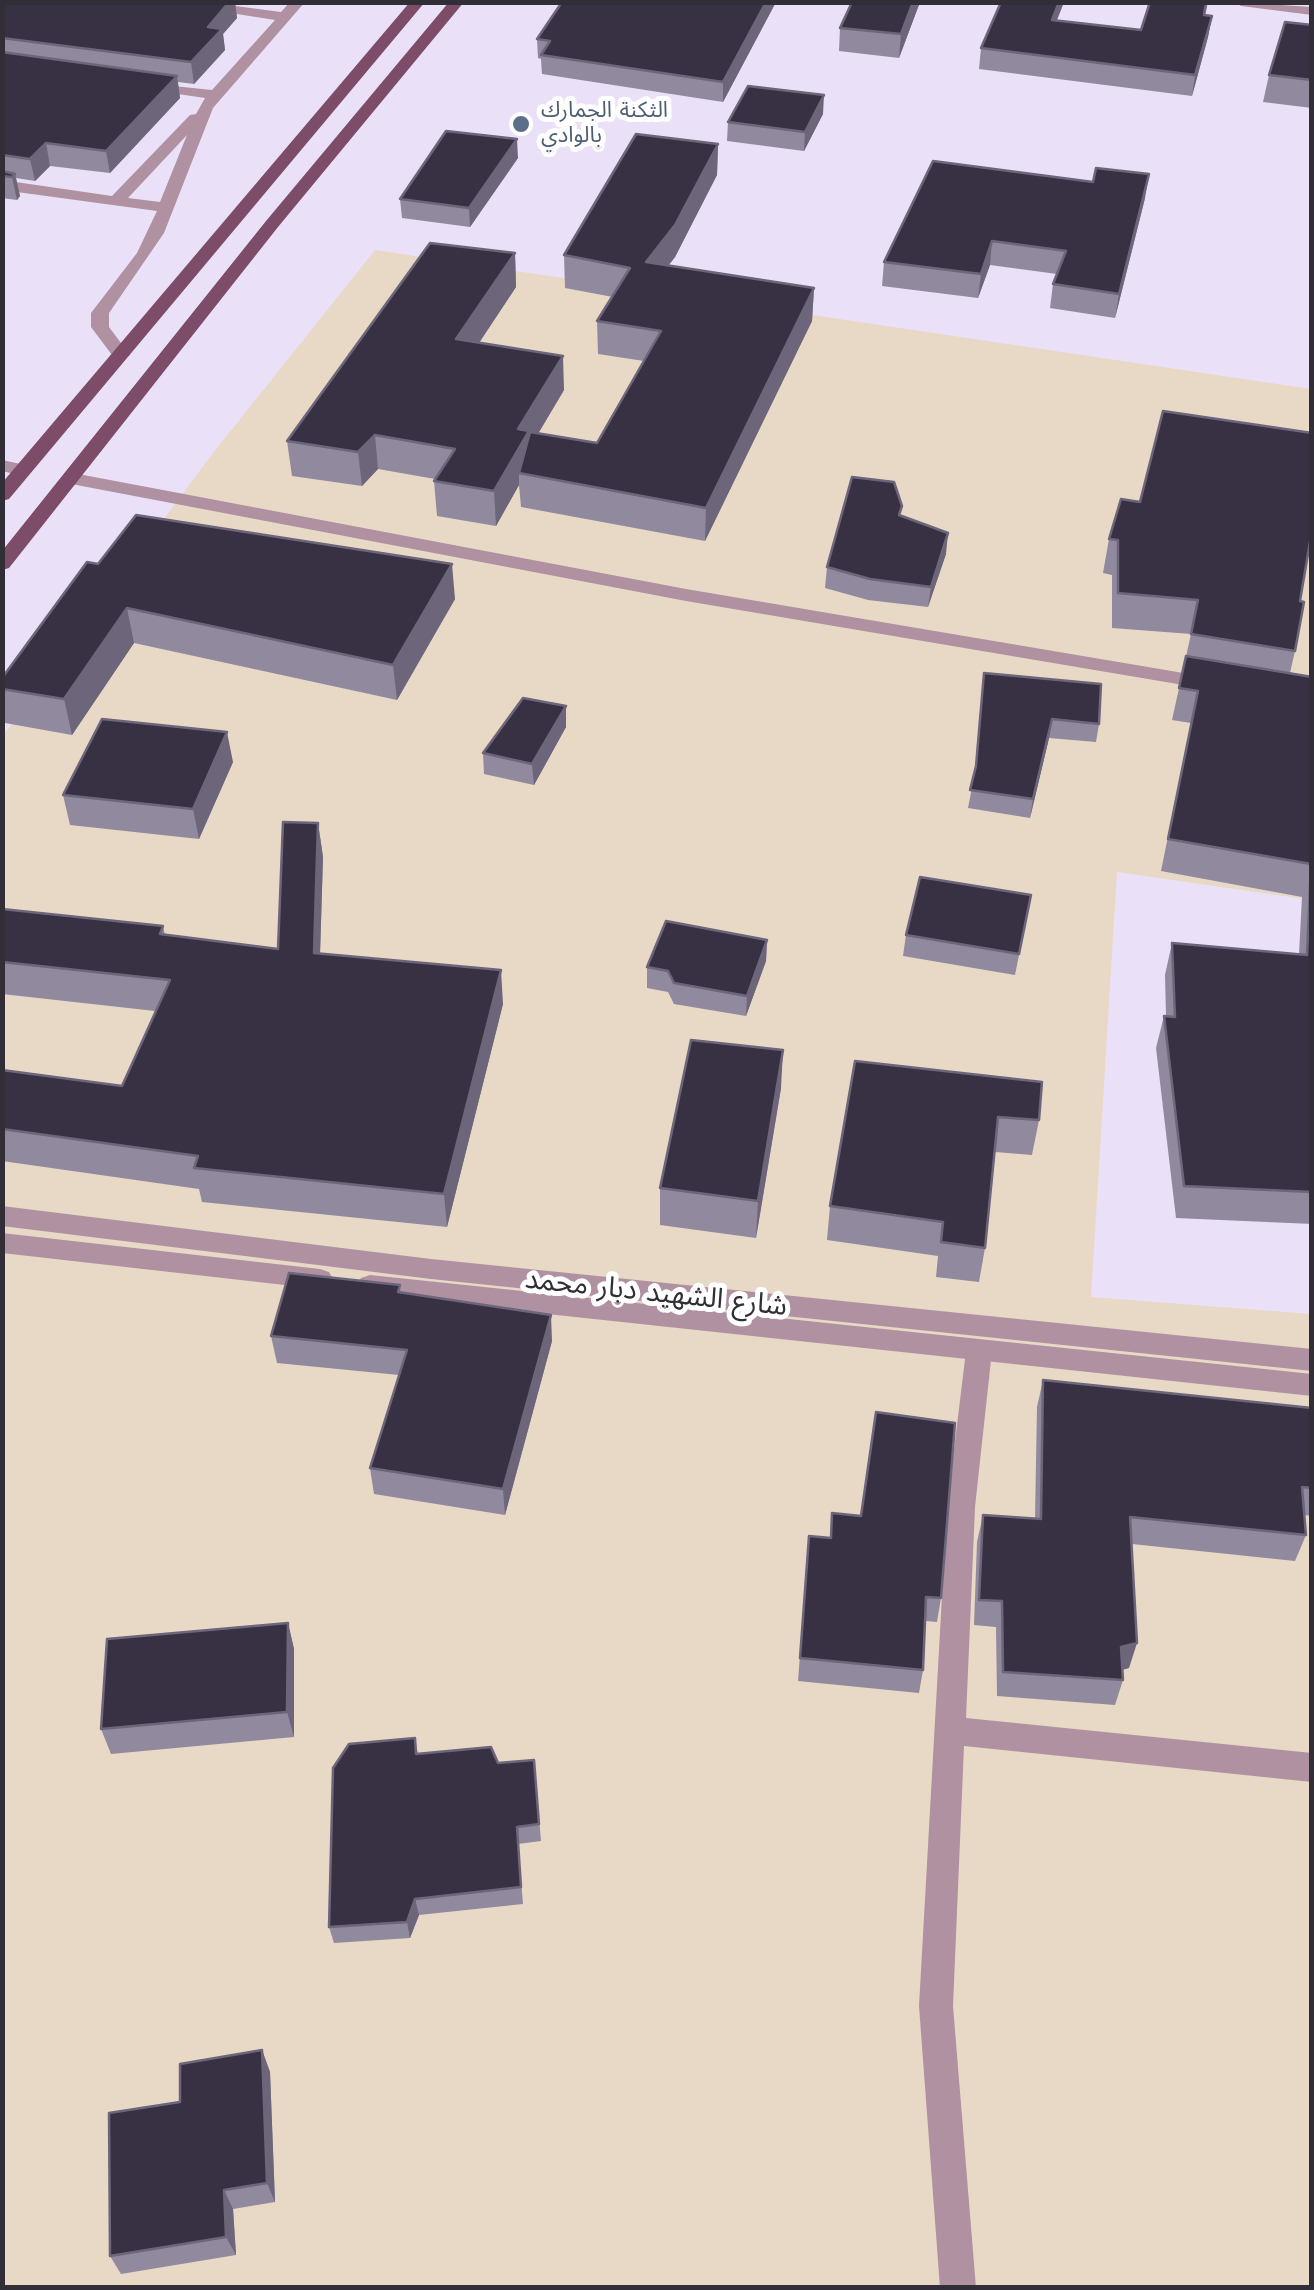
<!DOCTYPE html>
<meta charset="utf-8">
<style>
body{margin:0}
#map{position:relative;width:1314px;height:2290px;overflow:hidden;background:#eae1f9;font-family:"Work Sans",sans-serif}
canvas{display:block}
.frame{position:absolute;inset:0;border:5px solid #312e37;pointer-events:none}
</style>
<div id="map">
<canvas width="1314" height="2290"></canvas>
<div class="frame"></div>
</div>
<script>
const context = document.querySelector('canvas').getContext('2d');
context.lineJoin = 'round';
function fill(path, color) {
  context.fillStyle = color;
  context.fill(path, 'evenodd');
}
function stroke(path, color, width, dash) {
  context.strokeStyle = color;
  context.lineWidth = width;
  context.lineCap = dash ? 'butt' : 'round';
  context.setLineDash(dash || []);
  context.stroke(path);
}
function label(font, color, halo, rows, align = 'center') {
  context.font = font + ' "Work Sans","Noto Sans Arabic",sans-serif';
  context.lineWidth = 10;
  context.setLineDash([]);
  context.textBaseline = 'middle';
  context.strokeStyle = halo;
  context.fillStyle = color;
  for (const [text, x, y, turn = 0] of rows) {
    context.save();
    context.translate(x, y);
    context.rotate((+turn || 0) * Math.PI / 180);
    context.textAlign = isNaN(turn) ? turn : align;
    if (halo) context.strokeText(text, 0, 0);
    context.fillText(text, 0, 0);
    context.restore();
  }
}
fill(new Path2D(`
 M375,250L1311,389V900L1117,872L1091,1297L1311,1314V2287H3L2,737L213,453Z`), '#e8d9c6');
fill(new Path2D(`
 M161,2H205L281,12L290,2H305L213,108L164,233L109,313V327L130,355L121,360L115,359L91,327V313L137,253L157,211L2,190V180L112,196L190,115L196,114L205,98L144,89V83L212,90L275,20ZM187,135L160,202L128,198Z
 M1234,2L1312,7V15L1241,6Z
 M2,460L30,466L32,470L23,476L2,471Z
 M73,473L686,589L1213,678L1223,684L1213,690L686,601L66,483L64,479Z
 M979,1340L989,1343L992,1351L975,1507L966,1718L1312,1753V1782L964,1746L953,2006L976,2288H940L919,2006L947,1507L966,1351L969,1343Z`), '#af91a1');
fill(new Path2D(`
 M2,1206L431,1259L1312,1349V1371L431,1279L2,1226Z
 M2,1233L320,1269L329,1272L333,1279L329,1286L320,1289L2,1253Z
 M370,1275L1312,1374V1396L370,1295L361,1292L357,1285L361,1278Z`), '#af91a1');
fill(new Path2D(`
 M410,2H425L9,499L2,501V483Z
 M449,2H464L278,227L9,568L2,570V551L266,221Z`), '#7d4c68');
fill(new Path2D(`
 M2,2H235L237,18L223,34L225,50L194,84L178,82L180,98L110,173L50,166L35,181L16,178L20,196L17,200L2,198Z
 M562,2H776L723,102L542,74L541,59L538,58L537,39Z
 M920,2L899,58L839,51L840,28Z
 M1064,2L1057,20L1141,30L1150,2H1208L1205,16H1212L1208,37L1192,96L979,69L981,48Z
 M1312,25V108L1263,102L1269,75Z
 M823,114L804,151L727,141L728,122Z
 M718,144L717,175L675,257L668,266L814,288L812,321L705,541L521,507L519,485L496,526L437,516L434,481L435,479L378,469L362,486L292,476L287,441L515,253L516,287L479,343L564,390L538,434L597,443L644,361L598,354L597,321L613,297L565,288L564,255Z
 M518,158L470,227L402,218L400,199Z
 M1145,198L1115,318L1050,308L1053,284L1057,274L990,265L978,298L882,286L884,262Z
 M1121,499L1300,601L1295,651L1290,673L1312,677V1224L1176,1218L1156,1048L1164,1016H1166L1165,975L1172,943L1299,954L1302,897L1161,871L1191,723L1172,720L1191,634L1112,628V575L1103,573L1109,539Z
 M901,516L946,554L928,607L868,600L825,588L827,567Z
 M87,562L455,599L397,700L134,643L72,735L5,723L2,716V678Z
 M984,673L1099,724L1096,742L1049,738L1030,818L968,808L975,772Z
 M566,706V727L534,785L484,774L483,753Z
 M233,762L199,839L70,825L63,795Z
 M318,823L323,857L320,954L503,1004L447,1227L202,1202L199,1189L2,1161V1070L122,1086L155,1011L2,994V909L163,926L165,935L278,949Z
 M1031,895L1015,975L903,956L906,935Z
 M767,940L766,961L746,1016L674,1004L668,992L647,988V967Z
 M855,1061L1039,1120L1032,1155L995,1152L985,1248L979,1282L936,1277L938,1256L827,1240L830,1206Z
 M781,1088L756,1238L660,1225V1188Z
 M400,1285L401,1292L552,1341L505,1515L374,1494L370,1468L399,1375L277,1363L271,1336Z
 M1043,1380L1312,1408V1516L1304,1515L1306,1535L1295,1561L1132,1544L1129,1668L1122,1670L1123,1680L1115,1705L997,1696L996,1627L974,1625L977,1542L983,1515L1035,1519L1037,1407Z
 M832,1513L941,1598L937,1622L925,1621L923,1670L919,1693L798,1681L809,1536L830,1538Z
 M288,1623L294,1649V1737L111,1754L101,1729Z
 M415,1738L418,1754L498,1763L534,1760L541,1841L518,1844L523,1904L419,1915L410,1938L334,1943L329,1927Z
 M262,2050L270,2072L275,2202L233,2209L236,2255L121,2274L110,2256L180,2102Z`), '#91899e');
fill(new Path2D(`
 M229,2H235L237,18L223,34L225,50L194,84L191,62L208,27Z
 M766,2H776L723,102V82Z
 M913,2H920L899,58L901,34Z
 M1059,2H1064L1049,40L1052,20Z
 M1212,16L1208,37L1192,96L1195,75Z
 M177,76L180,98L110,173L106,151Z
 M824,95L823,114L804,151L805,132Z
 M517,139L518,158L470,227L469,208Z
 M46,143L50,166L35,181L30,159Z
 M718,144L717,175L675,257L646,294V262Z
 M15,174L20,196L17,200L12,177Z
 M1149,174L1145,198L1115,318L1119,294Z
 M992,241L990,265L978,298L981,274Z
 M515,253L516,287L459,373L456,339Z
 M814,288L812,321L705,541L706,508Z
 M563,356L564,390L530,447L519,473V485L496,526L494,491L518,429Z
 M375,435L378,469L362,486L358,452Z
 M948,533L946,554L928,607L931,587Z
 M452,564L455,599L397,700L393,665Z
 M127,608L134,643L72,735L64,699Z
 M566,706V727L534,785L532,764Z
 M1052,719L1049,738L1030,818L1033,799Z
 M227,732L233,762L199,839L193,809Z
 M318,823L323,857L319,987L314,953Z
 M767,940L766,961L746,1016L747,996Z
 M501,970L503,1004L447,1227L444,1194Z
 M783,1050L781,1088L756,1238L758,1201Z
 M551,1315L552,1341L505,1515L503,1489Z
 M288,1623L294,1649V1737L287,1712Z
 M1137,1643L1129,1668L1113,1672L1121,1647Z
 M415,1899L419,1915L410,1938L407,1922Z
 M262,2050L270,2072L275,2202L267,2183Z
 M224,2190L233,2209L236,2255L226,2237Z`), '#6d667a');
const building = new Path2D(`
 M2,2H229L208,27L222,29L191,62L2,38Z
 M562,2H766L723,82L541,55L550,41L537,39Z
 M852,2H913L901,34L840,28Z
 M1001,2H1059L1052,20L1141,30L1150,2H1206L1204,15L1212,16L1195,75L981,48Z
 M1285,22L1312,25V80L1269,75Z
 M2,52L177,76L106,151L46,143L30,159L2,155Z
 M748,86L824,95L805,132L728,122Z
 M446,131L517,139L469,208L400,199Z
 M636,134L718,144L675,225L646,262L814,288L706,508L519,473L530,432L597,443L661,331L597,321L630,268L564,255Z
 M933,161L1093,182L1096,168L1149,174L1119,294L1053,284L1066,251L992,241L981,274L884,262Z
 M2,171L15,174L12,177L2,176Z
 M430,243L515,253L456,339L563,356L518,429L529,431L494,491L434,481L455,449L375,435L358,452L287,441Z
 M1163,411L1312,433V530L1300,601L1304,602L1295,651L1191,634L1198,600L1118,593V540L1109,539L1121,499L1140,502Z
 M852,477L894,482L902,506L899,515L948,533L931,587L870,579L827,567Z
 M136,515L452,564L393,665L127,608L64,699L2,689V678L87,562L98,564Z
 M1186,656L1312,677V1192L1184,1186L1164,1016L1175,1017L1172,943L1307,955L1311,864L1168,839L1198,691L1179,688Z
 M984,673L1101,684L1099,724L1052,719L1033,799L970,790L976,766Z
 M523,698L566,706L532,764L483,753Z
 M102,719L227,732L193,809L63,795Z
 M283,822L318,823L314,953L501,970L444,1194L194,1168L198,1156L2,1129V1070L122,1086L170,980L2,962V909L163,926L160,934L278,949Z
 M920,877L1031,895L1019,954L906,935Z
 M666,921L767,940L747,996L674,983L668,971L647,967Z
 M691,1040L783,1050L758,1201L660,1188Z
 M855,1061L1042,1082L1039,1120L998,1117L985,1248L941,1242L943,1222L830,1206Z
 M289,1273L400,1285L398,1292L551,1315L503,1489L370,1468L407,1350L271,1336Z
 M1043,1380L1312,1408V1488L1302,1487L1306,1535L1130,1517L1137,1643L1121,1647L1123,1680L1003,1672L1002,1601L979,1600L983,1515L1041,1519Z
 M876,1412L955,1423L941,1598L926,1597L923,1670L800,1658L809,1536L831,1538L832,1513L861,1516Z
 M288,1623L287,1712L101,1729L107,1639Z
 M415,1738L416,1754L491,1747L498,1763L534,1760L539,1824L517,1827L521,1887L415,1899L407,1922L329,1927L333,1768L349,1744Z
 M262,2050L267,2183L224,2190L226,2237L110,2256L109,2113L180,2102V2064Z`);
fill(building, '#383143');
stroke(building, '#6d667a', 2.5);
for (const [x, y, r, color] of [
 [521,124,10,"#5c6f8a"]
]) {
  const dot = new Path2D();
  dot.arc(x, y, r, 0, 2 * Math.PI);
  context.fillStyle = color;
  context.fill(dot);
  stroke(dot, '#fff', 4);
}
label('22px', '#4e5e75', '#fff', [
 ["الثكنة الجمارك",541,111],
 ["بالوادي",541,136]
], 'left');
label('28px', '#312e37', '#fff', [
 ["شارع الشهيد دبار محمد",656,1293,6]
]);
</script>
